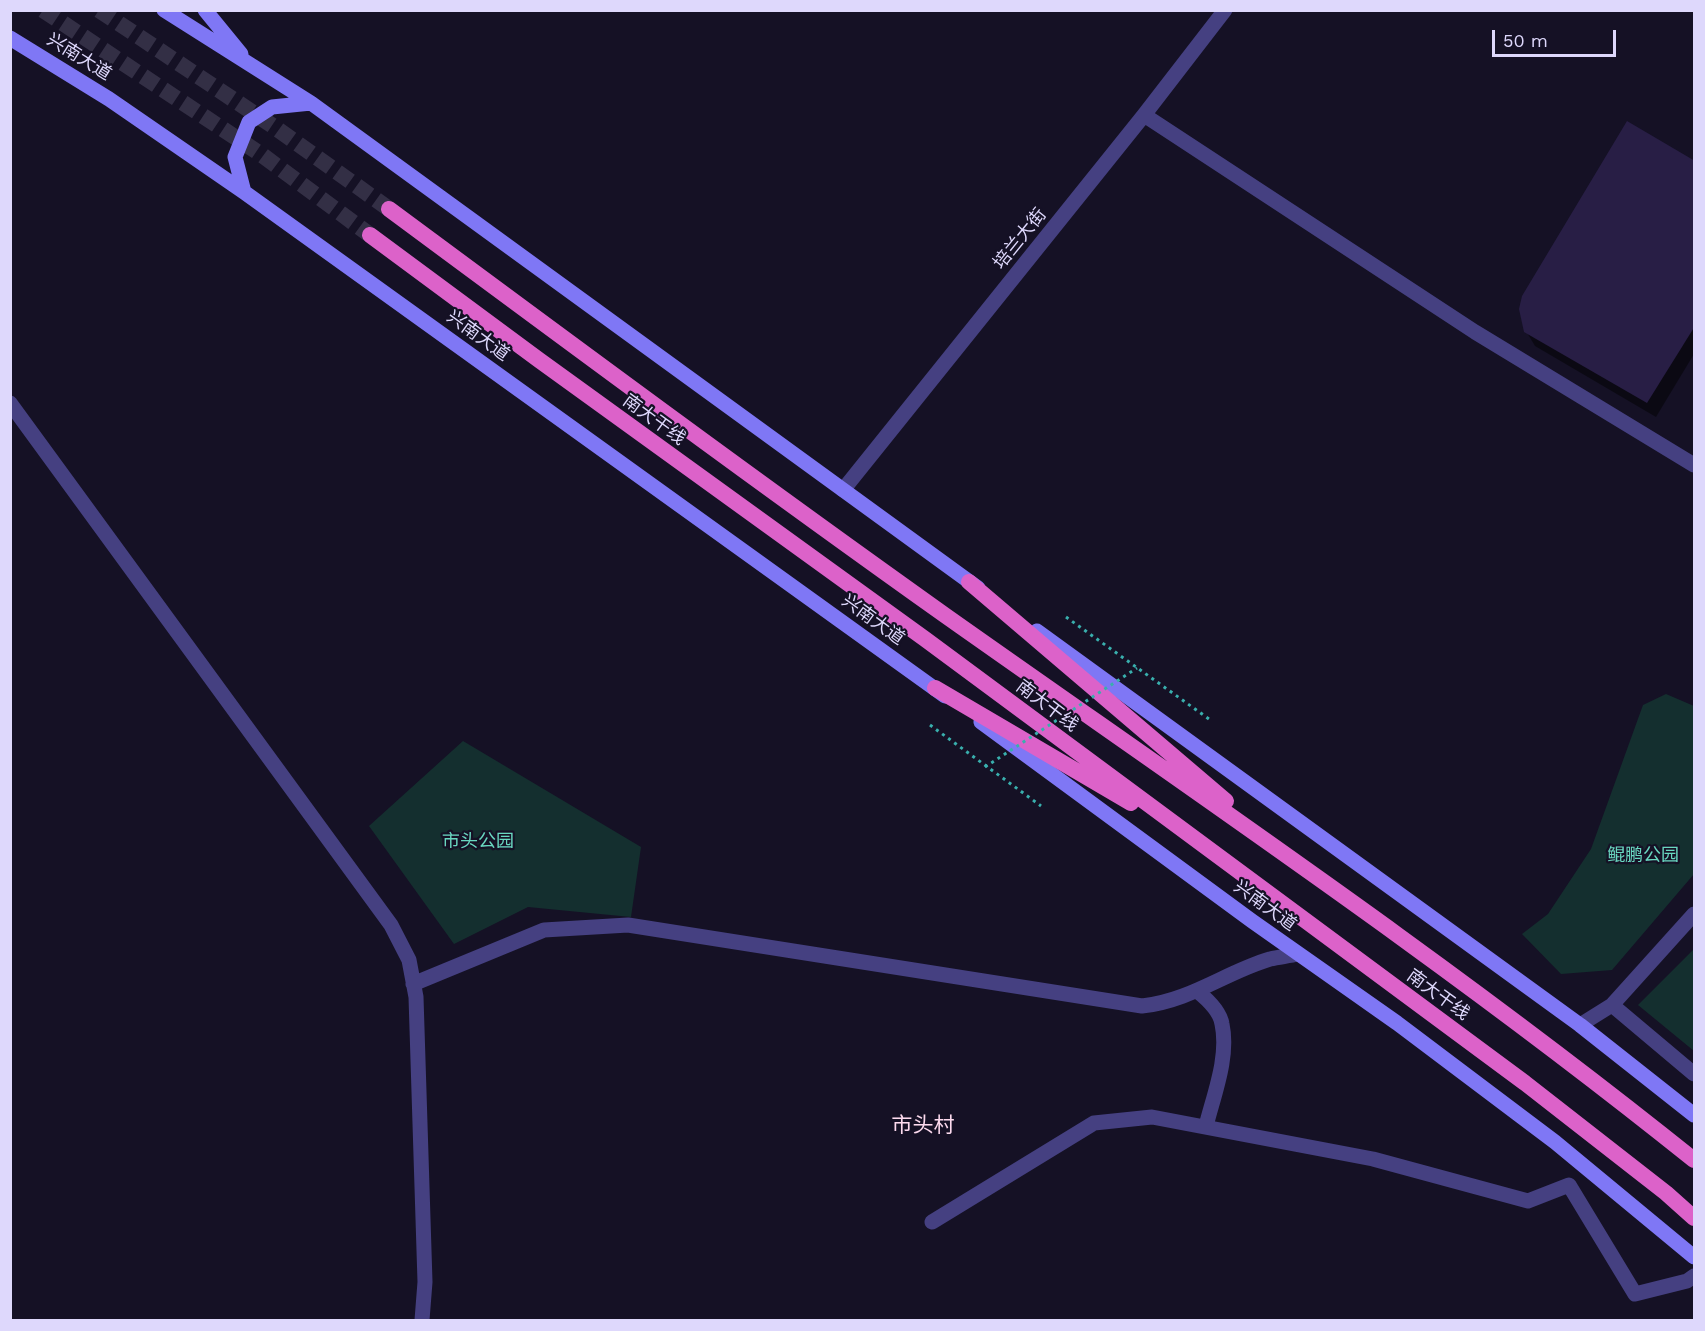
<!DOCTYPE html>
<meta charset="utf-8">
<style>
body{margin:0}
#map{position:relative;width:1705px;height:1331px;overflow:hidden;background:#151125;font-family:"Work Sans",sans-serif}
canvas{display:block}
.frame{position:absolute;inset:0;border:12px solid #ded8fc;pointer-events:none}
.scale{position:absolute;left:1492px;top:30px;width:124px;height:27px;box-sizing:border-box;border:3px solid #ded8fc;border-top:0;padding-left:8px;font-size:18px;line-height:21px;white-space:nowrap;color:#ded8fc;-webkit-text-stroke:4px #151125;paint-order:stroke}
</style>
<div id="map">
<canvas width="1705" height="1331"></canvas>
<div class="frame"></div>
<div class="scale">50 m</div>
</div>
<script>
const context = document.querySelector('canvas').getContext('2d');
context.lineJoin = 'round';
function fill(path, color) {
  context.fillStyle = color;
  context.fill(path, 'evenodd');
}
function stroke(path, color, width, dash) {
  context.strokeStyle = color;
  context.lineWidth = width;
  context.lineCap = dash ? 'butt' : 'round';
  context.setLineDash(dash || []);
  context.stroke(path);
}
function label(font, color, halo, rows, align = 'center') {
  context.font = font + ' "Work Sans","Noto Sans SC",sans-serif';
  context.lineWidth = 4.5;
  context.setLineDash([]);
  context.textBaseline = 'middle';
  context.strokeStyle = halo;
  context.fillStyle = color;
  for (const [text, x, y, turn = 0] of rows) {
    context.save();
    context.translate(x, y);
    context.rotate((+turn || 0) * Math.PI / 180);
    context.textAlign = isNaN(turn) ? turn : align;
    if (halo) context.strokeText(text, 0, 0);
    context.fillText(text, 0, 0);
    context.restore();
  }
}
fill(new Path2D(`
 M1666,694L1694,706V874L1612,970L1561,974L1522,934L1548,914L1591,849L1643,705Z
 M463,741L641,847L631,917L528,907L454,944L369,826Z
 M1694,949V1051L1638,1005Z`), '#142f2f');
fill(new Path2D(`
 M1694,163V354L1656,417L1535,346L1526,331Z`), '#0007');
fill(new Path2D(`
 M1627,121L1695,161V326L1647,403L1524,332L1519,309L1522,296Z`), '#281e45');
stroke(new Path2D(`
 M43,10L262,155L370,235
 M99,10L273,126L389,209`), '#332f45', 16, [16, 8]);
stroke(new Path2D(`
 M1066,617L1209,719
 M930,725L1041,806`), '#39afad', 3, [3, 4.5]);
stroke(new Path2D(`
 M1144,115L1475,332L1694,465
 M10,403L391,925L409,960L416,997L425,1282L422,1320
 M843,490L1144,115L1225,10
 M413,984L544,930L628,925L1142,1006C1190,1001 1226,972 1270,959C1279,957 1289,956 1298,954
 M1197,991C1207,999 1220,1011 1222,1024C1229,1057 1214,1094 1206,1126
 M1612,1005L1694,914
 M1580,1025L1612,1005L1694,1074
 M932,1222L1094,1123L1152,1117L1373,1159L1528,1201L1569,1185L1635,1294L1687,1281L1694,1276`), '#454081', 15);
stroke(new Path2D(`
 M164,10L311,103L978,588
 M205,10L241,54
 M10,38L109,99L244,192L945,696
 M244,192L235,157L249,122L272,107L311,103
 M1037,631L1580,1025L1694,1115
 M981,722L1252,921L1397,1023L1555,1142L1694,1257`), '#7f77f5', 15);
stroke(new Path2D(`
 M389,209C574,346 759,483 946,616C1198,794 1454,967 1694,1160
 M370,235L539,360L925,639L1525,1083L1666,1193L1694,1218
 M969,582L1226,801
 M935,688L1131,803`), '#dc62c9', 16);
stroke(new Path2D(`
 M985,767L1137,668`), '#39afad', 3, [3, 4.5]);
label('18px', '#ded8fc', '#151125', [
 ["兴南大道",79,57,32],
 ["培兰大街",1020,239,-51],
 ["兴南大道",478,336,36],
 ["南大干线",654,420,36],
 ["兴南大道",873,620,36],
 ["南大干线",1047,706,37],
 ["兴南大道",1265,906,36],
 ["南大干线",1438,995,36]
]);
label('18px', '#69d7c0', '#151125', [
 ["市头公园",478,842],
 ["鲲鹏公园",1643,856]
]);
label('21px', '#fcdaee', '#151125', [
 ["市头村",923,1126]
]);
</script>
